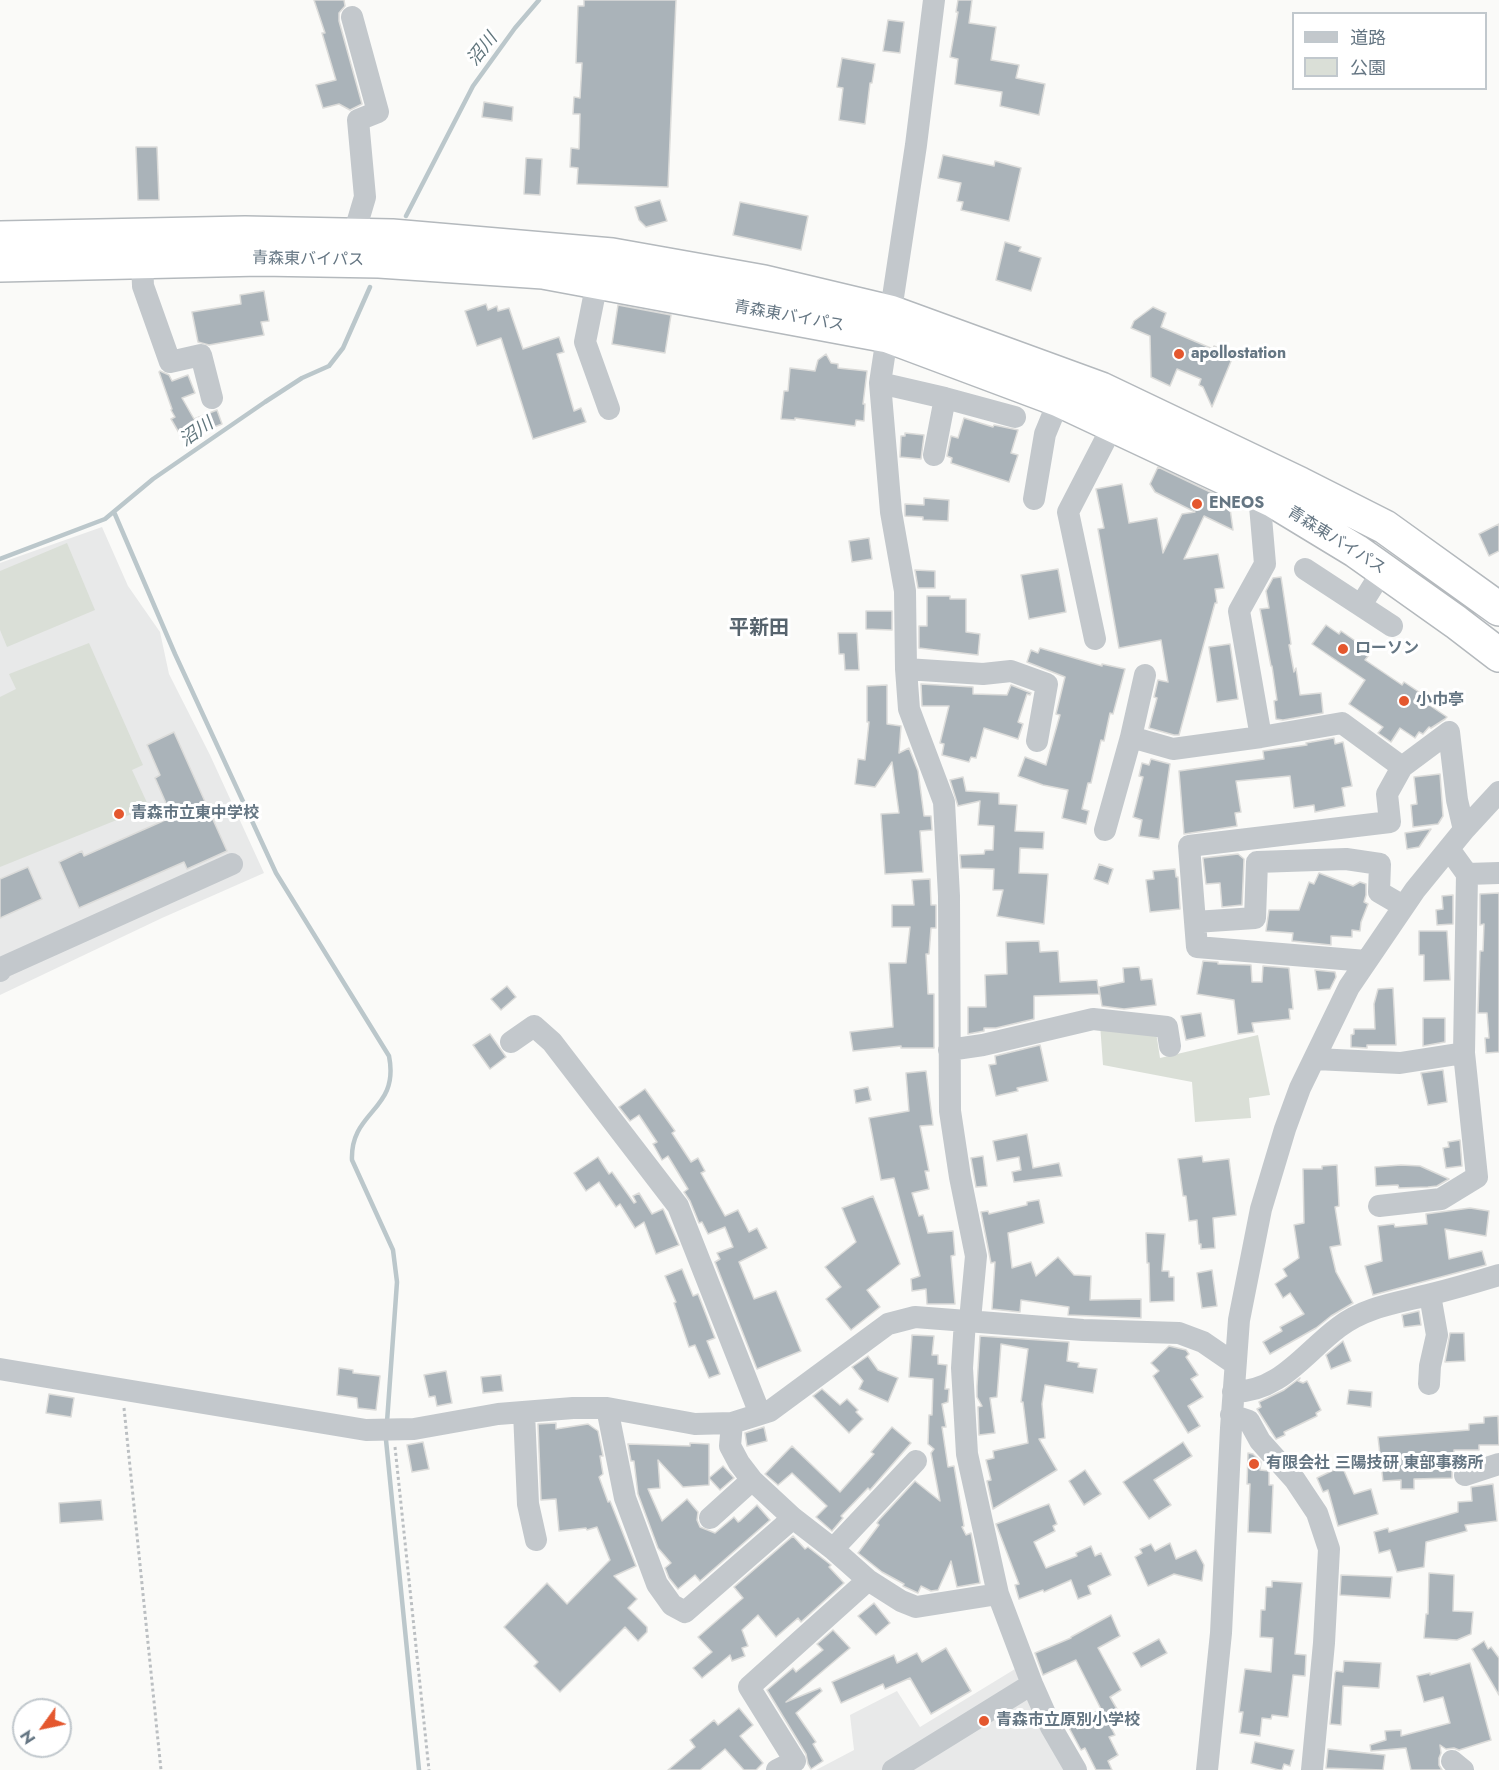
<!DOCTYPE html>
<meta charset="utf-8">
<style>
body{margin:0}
#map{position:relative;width:1499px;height:1770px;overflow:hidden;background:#fafaf8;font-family:Jost,"Noto Sans JP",sans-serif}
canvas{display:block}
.legend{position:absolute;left:1292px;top:12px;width:195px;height:78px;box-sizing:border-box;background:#fff;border:2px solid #c1c8cd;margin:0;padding:8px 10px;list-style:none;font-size:18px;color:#657683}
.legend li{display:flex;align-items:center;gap:12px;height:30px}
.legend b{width:30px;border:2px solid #c1c8cd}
.north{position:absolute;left:12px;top:1698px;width:60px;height:60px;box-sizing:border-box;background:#fff;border:2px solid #c1c8cd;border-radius:50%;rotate:237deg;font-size:16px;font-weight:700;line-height:24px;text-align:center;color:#657683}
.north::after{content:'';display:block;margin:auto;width:21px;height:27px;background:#e4572e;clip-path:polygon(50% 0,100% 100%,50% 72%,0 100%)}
</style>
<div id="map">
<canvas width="1499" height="1770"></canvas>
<ul class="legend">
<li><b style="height:8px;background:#c3c8cc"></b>道路</li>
<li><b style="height:16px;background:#dadfd7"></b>公園</li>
</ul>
<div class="north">N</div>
</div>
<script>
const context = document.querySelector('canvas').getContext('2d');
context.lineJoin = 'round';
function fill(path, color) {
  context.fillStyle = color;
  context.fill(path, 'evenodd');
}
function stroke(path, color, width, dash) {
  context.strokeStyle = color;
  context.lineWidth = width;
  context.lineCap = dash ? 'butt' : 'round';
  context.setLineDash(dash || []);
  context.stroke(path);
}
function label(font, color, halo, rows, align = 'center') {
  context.font = font + ' Jost,"Noto Sans JP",sans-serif';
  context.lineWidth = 6;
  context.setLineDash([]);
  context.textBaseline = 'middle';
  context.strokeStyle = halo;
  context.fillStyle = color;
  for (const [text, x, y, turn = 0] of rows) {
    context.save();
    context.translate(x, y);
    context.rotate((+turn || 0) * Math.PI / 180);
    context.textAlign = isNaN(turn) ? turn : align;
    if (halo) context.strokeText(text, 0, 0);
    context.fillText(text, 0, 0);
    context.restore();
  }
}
fill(new Path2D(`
 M102,527L128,586L160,632L169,674L210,755L264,873L162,918L0,995V563Z
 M1015,1669L1066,1770H816L854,1750L850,1715L897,1691L920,1727Z`), '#e8e9e9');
fill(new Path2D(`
 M67,543L95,610L7,647L0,630V571Z
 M89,643L143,765L132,770L149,807L0,867V697L16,689L9,674Z
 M1100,1024L1156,1032L1160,1058L1258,1035L1270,1095L1249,1098L1251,1118L1195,1122L1192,1082L1103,1065Z`), '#dadfd7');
stroke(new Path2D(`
 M406,216L473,86L515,28L539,0
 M114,512L175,654L276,873L389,1056C400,1111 350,1110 352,1160L393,1250L397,1282L387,1422
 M0,559L105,519L153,479L265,402L302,378L329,366L343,348L370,287
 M386,1440L419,1770`), '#bbc7cb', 4.5);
const building = new Path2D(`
 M314,0H344L345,6L339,13V21L362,104L350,110L339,104L323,108L316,85L336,80L322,33H325Z
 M584,0H676L668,187L577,184L578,168L570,167L571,148L579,149L580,114H573L574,97L580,98L582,63H576L578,6H584Z
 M958,0H972L969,23L996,27L991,60L1019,65L1016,78L1045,84L1039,115L1000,106L1002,92L955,84L958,59L950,57L958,12H956Z
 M888,20L904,22L900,53L883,51Z
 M842,58L875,64L872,83H870L865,124L839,120L843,88L837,87Z
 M484,102L513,107L512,121L482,117Z
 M136,147H157L159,200H138Z
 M943,155L994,166L995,161L1021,168L1009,221L961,210L963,202L957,201L961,183L938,178Z
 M526,158L542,159L540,195L524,194Z
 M660,200L667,221L646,227L639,220L635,207Z
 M740,202L808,216L801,250L733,235Z
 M1005,242L1021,247L1019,251L1041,258L1031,291L996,280Z
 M264,291L269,321L261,322L264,335L209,345L198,342L192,312L241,304L240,295Z
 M486,304L488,310L497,306L498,311L509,308L523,349L559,337L564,352L557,354L574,411L581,408L586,422L533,439L501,338L477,346L465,311Z
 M618,305L671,315L665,353L612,344Z
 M1153,307L1166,313L1161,327L1213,349L1214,346L1234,354L1212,407L1203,387L1199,385L1201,379L1177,369L1170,386L1151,377L1150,336L1131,328L1134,321Z
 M826,354L831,363L838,364V368L867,371L863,404H865L864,421L856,420L855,426L795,418V420L781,419L784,391H788L790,368L815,371L818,360Z
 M160,371L169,375L172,381L188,375L195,393L182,398L194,419L217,410L222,424L201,432L202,434L189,441L186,436L182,438L171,419L175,417L171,410L172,409L159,372Z
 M964,418L993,427L994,425L1018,430L1011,453L1018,455L1009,482L951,463L952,458L947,456L951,436L958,438Z
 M905,433L924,435L921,459L900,457L901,436H905Z
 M1158,467L1229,501L1233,530L1204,516L1184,559L1218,554L1224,588L1215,589L1217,603H1215L1179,735H1174L1149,728L1157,698L1154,697L1158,680L1168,682L1161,640L1119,648L1098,529L1104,528L1096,489L1122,484L1129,523L1157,518L1163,553L1182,514L1195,512L1155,492L1150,484Z
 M924,498L949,500L948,521L923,520V517L905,516V504L924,505Z
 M1499,524V551L1489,556L1479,534Z
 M869,538L872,559L852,562L849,541Z
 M1058,569L1066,612L1029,619L1021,575Z
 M915,570L935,571V588H918Z
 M1281,577L1291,644L1289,645L1294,672L1296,668L1300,695L1321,693L1323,713L1283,720L1276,719L1274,701L1277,700L1272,666H1271L1260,609L1269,608L1266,591L1273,578Z
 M927,596H950V599H966V632L980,634L978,655L919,648V626H927Z
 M866,611H892V630L866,629Z
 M1326,625L1339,634L1341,631L1371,652L1365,660L1402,685L1404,682L1419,692L1416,696L1447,717L1445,719L1431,728L1429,727L1423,734L1419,732L1415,738L1400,728L1391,742L1378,733L1383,727L1349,704L1365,680L1312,644Z
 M838,633H857L859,670H845L844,654H839Z
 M1230,644L1238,699L1217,702L1209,647Z
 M1040,648L1102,666V664L1125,669L1113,714L1110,713L1104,741L1101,740L1091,783H1088L1082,809L1089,811L1086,824L1062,818L1068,790L1043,785L1018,776L1025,757L1046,765L1060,715L1056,714L1065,677L1027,662L1031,650L1038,653Z
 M921,684L973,687V694L1007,695L1011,685L1031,693L1030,695L1027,694L1018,722L1023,724L1018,739L984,728L976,758L971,757L969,762L942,755L944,744L940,743L949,706H922Z
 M887,685V724L901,726L899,753L909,748L918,771L924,816H931L932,830L920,831L923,872L885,874L881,814L899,813L892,762L875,787L855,784L858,759L865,760L869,722H867V686Z
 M174,732L227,851L187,869L184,862L79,908L59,862L82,851L84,856L172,817L155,778L160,775L147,745Z
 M1334,738L1335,744L1343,742L1352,786L1342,788L1345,806L1315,812L1314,805L1294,808L1290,776L1236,781L1241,812L1235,813L1237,826L1184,834L1179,771L1264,759L1263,751L1307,745L1306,743Z
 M1151,759L1170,764L1159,839L1139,836L1142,820L1133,817L1143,777L1139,776L1142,763L1149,765Z
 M1440,774L1443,816L1438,824L1413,827L1411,805L1417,804L1414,777Z
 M963,777L966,791L999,793V804L1017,805L1015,831L1044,832L1043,849L1020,848L1019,873L1048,874L1044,924L997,916L1003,890H993L994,869L961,868L960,855L984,854L985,850H993L994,826L978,825L980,801L958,806L950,780Z
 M1431,829L1419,847L1407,849L1405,833Z
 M1238,854L1244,859L1242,905L1222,907L1220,883L1206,884L1203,858Z
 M1099,864L1113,869L1108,884L1094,879Z
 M28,867L42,899L0,918V879Z
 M1175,869L1176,877H1178L1180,909L1150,912L1146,880L1154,879L1153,871Z
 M1319,873L1353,886L1360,882L1366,884V895L1364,902L1368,904L1361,922L1360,931L1352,930V937L1331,936V945L1292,941L1293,933L1266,931L1269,910H1299L1309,882L1314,884Z
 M930,879L931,905H936V928H931L929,954H926L928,994H934V1048H901V1046L853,1051L850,1032L893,1027L889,963H906L910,927H892V905H914L912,880Z
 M1499,893V1052L1486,1053L1485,1038H1489L1487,1013H1478L1480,951H1483L1484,924L1480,925V894Z
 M1453,895V924L1437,925L1436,910L1443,909L1442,896Z
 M1419,931H1447L1450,980L1424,981V955H1419Z
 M1039,941L1040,952L1058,951L1060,982L1097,980L1099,994L1034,996V1019L996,1028H984V1031L968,1034V1007H986L985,975L1007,974L1006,942Z
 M1203,961L1218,962V964L1251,965L1252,982H1262L1263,966L1289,968L1293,1009H1289L1290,1019L1252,1023L1254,1032L1238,1034L1234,1000L1197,994Z
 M1139,967L1141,980L1152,979L1156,1005L1124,1009L1102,1006L1099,987L1124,982L1123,968Z
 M1315,970L1335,972L1336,977L1330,989L1318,990Z
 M507,986L516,997L501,1010L491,999Z
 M1393,988L1396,1045H1367V1048L1351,1047V1035L1354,1034V1029H1375L1374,1004L1378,989Z
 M1201,1013L1205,1036L1186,1040L1181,1016Z
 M1423,1018H1445V1042L1423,1046Z
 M490,1034L506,1057L490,1069L473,1045Z
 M1040,1045L1048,1081L1017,1088L1018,1091L996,1096L989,1065L996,1064L995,1056Z
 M1443,1070L1447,1102L1428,1105L1421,1073Z
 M926,1071L933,1125L920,1126L929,1171H925L929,1189L912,1193L919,1216L923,1215L928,1233L953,1231L955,1255L951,1256L955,1304H927L926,1289L912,1291L911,1279L920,1276L894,1178L881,1180L869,1118L909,1111L906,1073Z
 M868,1087L871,1100L856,1103L854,1090Z
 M645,1089L675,1131L672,1133L691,1162L698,1158L705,1171L701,1173L725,1216L738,1210L749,1232L757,1228L767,1248L739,1262L754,1299L776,1291L801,1351L757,1369L715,1262L720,1259L717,1253L733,1247L725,1227L708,1234L702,1222L699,1223L690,1201L684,1192L688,1189L668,1156L662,1160L653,1144L657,1142L639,1115L630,1121L619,1107Z
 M1027,1134L1033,1168L1059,1163L1062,1176L1014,1182L1012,1172L1021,1170L1019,1157L997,1161L993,1141Z
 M1460,1140L1462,1166L1446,1168L1443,1148L1449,1147L1448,1142Z
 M983,1156L987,1186L976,1187L971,1158Z
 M1202,1156L1203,1162L1229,1159L1236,1215L1213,1218L1215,1248L1201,1249V1244H1199L1197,1220L1189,1221L1186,1196H1183L1178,1159Z
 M598,1157L609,1174L612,1172L634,1203L636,1202L633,1196L639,1193L652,1214L663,1209L679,1245L656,1254L644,1222L635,1228L620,1204L616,1207L599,1182L586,1191L574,1173Z
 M1337,1165L1339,1206L1335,1207L1341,1245L1330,1247L1336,1272L1353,1303L1331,1316L1316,1328L1270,1354L1263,1342L1282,1331L1280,1327L1304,1314L1290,1293L1283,1298L1275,1284L1287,1276L1283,1269L1299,1258L1294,1225L1304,1223L1303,1169H1322V1166Z
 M1401,1165L1420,1166L1449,1179L1437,1186L1428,1187L1399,1188L1398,1185L1376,1186L1375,1167Z
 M873,1196L900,1264L867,1290L880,1307L851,1330L826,1299L841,1287L825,1267L856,1242L842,1208Z
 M1039,1200L1044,1223L1008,1233L1012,1268L1031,1262L1036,1276L1058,1257L1074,1275L1091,1276L1090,1300L1141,1299V1318L1068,1315L1069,1307L1021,1300L1020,1312L992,1309L995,1262L991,1263L981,1212L988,1211L989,1214L1027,1205V1202Z
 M1470,1208L1489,1211L1486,1236L1445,1229L1449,1259L1482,1251L1486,1265L1373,1295L1365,1266L1382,1261L1378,1226L1394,1224L1395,1227L1427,1224L1426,1214Z
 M1146,1233L1165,1234L1162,1271H1169V1277H1174V1301L1150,1302L1149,1263H1147Z
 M682,1269L693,1296L698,1294L715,1338L707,1341L720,1374L709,1378L695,1345L689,1347L674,1303L676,1302L665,1276Z
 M1212,1270L1217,1306L1202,1308L1197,1273Z
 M1419,1311L1421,1325L1404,1327L1402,1315Z
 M1450,1333H1464L1465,1361L1445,1362Z
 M912,1335L934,1336L932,1355H938V1364L947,1365L945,1389H949L948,1402L942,1404L946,1427H942L948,1467L954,1466L964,1526L962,1527L966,1535L971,1533L980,1583L957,1587L951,1561L938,1590L931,1591L921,1586L918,1593L903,1586L904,1584L882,1572L858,1553L879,1525L877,1523L879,1520L915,1481L940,1501L931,1453L934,1449L928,1444L929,1415H932L933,1379L909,1377Z
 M980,1336L1069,1342L1067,1361L1079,1363L1078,1367L1097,1369L1093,1393L1045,1385L1042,1404L1045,1438L1039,1439L1057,1470L993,1509L987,1481L991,1480L986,1460L994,1458L993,1451L1028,1443L1023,1402H1021L1028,1349L1001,1344L997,1397L990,1398L995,1433L979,1435L978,1407L982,1406L977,1397V1386Z
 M1343,1341L1351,1361L1331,1369L1326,1355Z
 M1169,1346L1186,1350L1189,1354L1186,1357L1198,1375L1191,1379L1203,1397L1188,1406L1200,1426L1188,1433L1153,1376L1159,1371L1151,1363Z
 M868,1356L878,1370L898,1378L888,1402L859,1389L863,1381L852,1367Z
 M339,1368L353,1370V1373L380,1376L376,1410L358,1408L357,1398L337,1395Z
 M446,1371L452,1403L437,1406L435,1396L429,1397L424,1375Z
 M501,1375L503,1391L483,1393L481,1377Z
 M1300,1378L1298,1381L1303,1383L1307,1381L1321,1410L1316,1413L1317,1416L1284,1432L1285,1435L1276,1439L1257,1409L1261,1407L1259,1402L1284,1390Z
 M822,1389L840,1405L847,1399L858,1410L856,1412L863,1419L849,1433L813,1396Z
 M1349,1390L1372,1392L1371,1407L1347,1404Z
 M49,1394L74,1398L71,1417L46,1413Z
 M1498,1416L1499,1445H1479V1450H1454L1455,1466L1452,1472V1478L1414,1479V1489H1401V1480L1383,1481L1378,1437L1469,1430V1424L1484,1423V1417Z
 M556,1423V1429L588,1424L598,1431L603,1456H600L603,1474L599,1477L608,1502L610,1501L636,1566L614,1576L637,1599L628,1608L647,1627V1632L638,1641L625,1627L560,1692L534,1666L538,1662L504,1627L547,1583L567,1604L610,1560L597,1527L587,1530L586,1528L559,1531L556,1499L541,1500L538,1424Z
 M764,1427L767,1441L747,1446L745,1433Z
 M892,1427L911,1443L870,1490L868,1488L841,1516L843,1518L832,1531L816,1517L827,1506L792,1473L778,1485L765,1474L792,1446L840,1492L874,1454L871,1452Z
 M423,1442L429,1469L412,1472L407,1445Z
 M1183,1442L1192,1456L1154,1480L1171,1505L1149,1519L1123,1482Z
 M690,1443L709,1444V1485L683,1487L658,1460L660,1488L648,1489L662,1521L687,1499L698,1512L697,1520L700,1527L715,1533L734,1517L738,1522L740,1521L757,1505L770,1520L700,1581L695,1575L678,1589L669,1578L665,1568L671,1563L658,1548L638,1494L634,1461H631L628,1444L690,1446Z
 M1248,1453L1253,1454L1261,1462L1260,1470L1269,1471V1485H1273L1271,1533L1248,1532L1250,1484H1247Z
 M723,1466L734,1478L720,1490L709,1478Z
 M1342,1466L1354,1494L1371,1489L1378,1514L1338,1526L1328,1490L1323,1492L1317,1478Z
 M1085,1470L1101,1494L1084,1505L1069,1481Z
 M1493,1484L1497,1521L1465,1525L1467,1531L1426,1542L1424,1567L1397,1572L1390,1550L1379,1553L1374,1532L1388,1528L1389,1532L1458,1512V1502L1472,1501L1471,1487Z
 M101,1500L103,1520L60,1523L59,1503Z
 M1049,1504L1057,1524L1053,1526L1055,1531L1034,1542L1046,1568L1077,1556L1076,1553L1091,1546L1095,1556L1101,1553L1111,1575L1088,1586L1091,1594L1078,1599L1071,1580L1044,1592L1043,1590L1019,1599L1015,1585L1019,1584L996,1524Z
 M793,1536L805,1549L808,1547L831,1565L829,1567L844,1583L801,1622L798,1618L776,1637L758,1615L742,1630L748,1646L742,1648L745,1656L732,1661L730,1655L702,1678L693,1668L712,1652L698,1637L743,1598L734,1587Z
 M1170,1543L1176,1559L1196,1550L1204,1565L1202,1581L1174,1574L1148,1586L1135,1557L1142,1553L1140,1549L1151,1544L1155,1551Z
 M1429,1573L1454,1575L1453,1611L1473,1612L1471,1634L1457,1640L1424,1638L1426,1614H1428Z
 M1341,1575L1392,1577L1390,1598L1340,1595Z
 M1272,1581L1302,1583L1295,1654L1306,1655L1305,1676L1293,1675L1288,1717L1272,1715L1271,1719L1262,1718L1260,1736L1240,1733L1243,1712H1239L1245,1669L1271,1672L1273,1638L1260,1637L1261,1610H1265L1266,1587H1272Z
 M874,1603L890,1623L876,1635L858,1616Z
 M1111,1615L1120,1636L1098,1648L1121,1690L1110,1697L1117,1709L1105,1716L1115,1735L1109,1737L1118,1755L1108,1761L1112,1770H1096L1085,1748L1081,1750L1068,1726L1101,1709L1076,1660L1043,1675L1035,1653L1071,1638V1637Z
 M833,1630L850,1648L786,1702L820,1688L822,1691L796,1713L816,1742L813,1744L823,1761L811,1769L808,1764L806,1754L767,1690L793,1668L796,1672L823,1650L817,1644Z
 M1159,1639L1167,1653L1141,1667L1133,1653Z
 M1484,1641L1488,1649L1491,1647L1499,1658V1695L1472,1649Z
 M946,1648L971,1691L931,1714L910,1678L885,1689L883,1684L841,1703L832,1682L894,1655L897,1663L917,1653L922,1662Z
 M1344,1661L1381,1663L1379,1688L1343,1686L1341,1725L1330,1724L1335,1673L1336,1671L1343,1672Z
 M1470,1663L1491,1740L1459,1750L1454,1748L1446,1749L1440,1745L1441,1753L1439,1758V1765L1442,1770H1411L1406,1748L1371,1751L1370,1745L1386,1740L1385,1731L1401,1730V1736L1450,1723L1443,1697L1424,1702L1417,1676L1430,1673V1675Z
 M739,1708L753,1725L740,1736L763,1763L756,1770H744L725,1749L700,1770H668L695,1747L690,1740L714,1720L718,1725Z
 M1255,1742L1294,1750L1290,1766L1284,1764L1282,1770H1279L1251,1763Z
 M1328,1749L1385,1755L1383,1770L1326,1768Z`);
fill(building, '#aab3b9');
stroke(building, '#dcdcda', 1.5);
const highway = new Path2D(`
 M0,238L245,233L392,236L612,255L764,282L890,312L1101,389L1300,484L1385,527L1499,609
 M0,265L260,259L379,261L543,272L888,336L1059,400L1272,500L1356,551L1456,622L1499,655`);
stroke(highway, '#b4b9bd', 36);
stroke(new Path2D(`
 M124,1408L161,1770
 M395,1447L429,1770`), '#bbbfc2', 3, [3, 3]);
stroke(new Path2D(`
 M934,0L916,145L880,383L891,512L905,591L906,669L909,709L944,802L949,896L950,1111L960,1177L976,1256L970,1320
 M352,17L378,112L358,120L365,197L354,234L353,249
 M142,262L143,286L170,362L201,355L212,398
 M597,282L585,342L609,409
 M880,383L945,398L934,455
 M945,398L1015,417
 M1259,494L1265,564L1239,611L1261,737
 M1034,499L1045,434L1059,400
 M1305,569L1392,626
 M1361,605L1383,570
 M1095,639L1068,512L1113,425
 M906,669L983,674L1011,671L1047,684L1037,741
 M1131,737L1173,749L1261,737L1342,723L1402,767
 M1105,830L1131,737L1145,675
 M1467,874L1499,873
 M1195,922L1255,918L1257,862L1346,859L1380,864L1379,892L1403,906
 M1366,961L1197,947L1189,846L1390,822L1387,794L1402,767L1449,732L1457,800L1464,830
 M0,971L1,968L232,864
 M511,1042L534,1026L552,1042L678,1206L760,1414
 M949,1050L983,1045L1093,1019L1167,1027L1170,1046
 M1315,1059L1400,1063L1464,1053
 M1379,1206L1441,1199L1477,1177L1464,1053L1467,874L1449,849
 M965,1320L962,1368L967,1454L998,1594L1032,1684L1051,1727L1076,1770
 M0,1369L366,1430L414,1429L498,1414L573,1408H607L695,1424L732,1423L770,1411L888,1324L915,1317L1083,1330L1179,1333L1203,1342L1235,1364
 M1429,1384L1430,1366L1437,1335L1430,1295
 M1233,1392C1280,1392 1304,1353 1339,1327C1365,1307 1397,1303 1428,1295C1452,1289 1476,1282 1499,1275
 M607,1408L625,1498L657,1584L672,1605L685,1612L793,1518
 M524,1412L528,1504L536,1540
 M1231,1415L1249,1421L1260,1441L1295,1480L1317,1513L1329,1549L1324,1643L1312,1770
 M732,1423L730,1446L739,1463L752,1480L793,1518L833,1549L868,1580L901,1601L916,1607L998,1594
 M1465,1475L1499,1464
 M710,1518L752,1480
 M833,1549L916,1461
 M1452,1761L1463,1770
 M777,1770L795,1761L749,1687L868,1580
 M893,1770L1032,1684
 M1207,1770L1221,1633L1231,1428L1239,1320L1261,1209L1285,1129L1300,1088L1349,987L1415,890L1464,830L1499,792`), '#c3c8cc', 22);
stroke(highway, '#fff', 33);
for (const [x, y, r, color] of [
 [1179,354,6,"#e4572e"],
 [1197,504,6,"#e4572e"],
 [1343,649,6,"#e4572e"],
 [1404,701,6,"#e4572e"],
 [119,814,6,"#e4572e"],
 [1254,1464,6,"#e4572e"],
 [984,1721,6,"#e4572e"]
]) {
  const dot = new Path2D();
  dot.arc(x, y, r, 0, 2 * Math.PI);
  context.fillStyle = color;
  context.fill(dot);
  stroke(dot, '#fff', 2);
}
label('16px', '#657683', '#fff', [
 ["青森東バイパス",308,260,1],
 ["青森東バイパス",789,317,10],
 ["青森東バイパス",1336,541,32]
]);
label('bold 16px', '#657683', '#fff', [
 ["apollostation",1191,354],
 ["ENEOS",1209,504],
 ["ローソン",1355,649],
 ["小巾亭",1416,701],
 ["青森市立東中学校",131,814],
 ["有限会社 三陽技研 東部事務所",1266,1464],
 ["青森市立原別小学校",996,1721]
], 'left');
label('italic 18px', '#60757c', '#fff', [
 ["沼川",483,50,-52],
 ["沼川",197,433,-35]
]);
label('bold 20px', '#57646e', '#fff', [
 ["平新田",759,629]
]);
</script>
